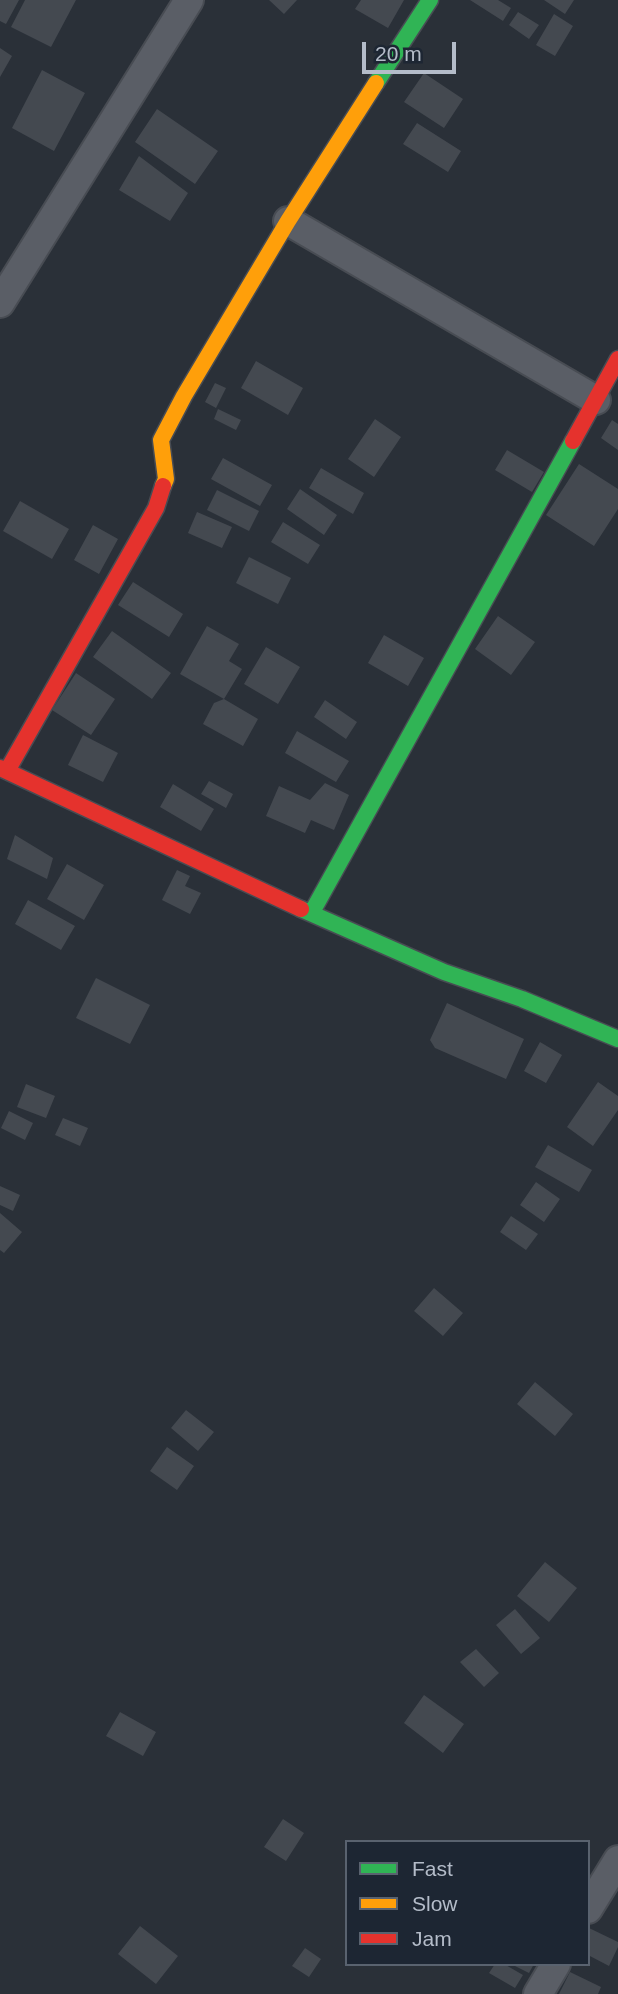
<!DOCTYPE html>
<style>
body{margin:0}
#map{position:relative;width:618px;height:1994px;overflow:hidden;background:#2a3038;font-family:Helvetica,sans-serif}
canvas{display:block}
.legend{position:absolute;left:345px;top:1840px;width:245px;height:126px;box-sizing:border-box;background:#1d2633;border:2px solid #59626f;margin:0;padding:9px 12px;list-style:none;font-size:21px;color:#b4bcc9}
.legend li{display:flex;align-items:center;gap:14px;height:35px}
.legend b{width:35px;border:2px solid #59626f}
.scale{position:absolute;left:362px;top:42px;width:94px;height:32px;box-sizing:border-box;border:4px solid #b4bcc9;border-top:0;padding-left:9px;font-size:21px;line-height:24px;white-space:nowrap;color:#b4bcc9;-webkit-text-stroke:5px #1d2633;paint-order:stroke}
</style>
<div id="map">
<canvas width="618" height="1994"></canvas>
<ul class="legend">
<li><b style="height:9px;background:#30b455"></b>Fast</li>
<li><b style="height:9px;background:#ff9f0a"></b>Slow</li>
<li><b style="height:9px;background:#e5322d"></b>Jam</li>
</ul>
<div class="scale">20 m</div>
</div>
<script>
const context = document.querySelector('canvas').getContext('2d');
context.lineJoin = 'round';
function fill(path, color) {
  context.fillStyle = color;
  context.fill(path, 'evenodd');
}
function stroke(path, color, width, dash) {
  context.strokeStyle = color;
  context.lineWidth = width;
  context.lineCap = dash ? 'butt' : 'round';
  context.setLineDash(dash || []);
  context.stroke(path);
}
fill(new Path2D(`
 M0,0H19L6,24L0,21Z
 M25,0H76L51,47L11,27Z
 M269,0H297L284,14Z
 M361,0H404L388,28L355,9Z
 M470,0H498L511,8L503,21Z
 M544,0H574L565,14Z
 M518,12L539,25L529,39L509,25Z
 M554,14L573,26L555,56L536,45Z
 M0,48L12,56L0,77Z
 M42,70L85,93L54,151L12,128Z
 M424,73L463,99L444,128L404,102Z
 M157,109L218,151L195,184L135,142Z
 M417,123L461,151L448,172L403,144Z
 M139,156L188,193L170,221L119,190Z
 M256,361L303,388L288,415L241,388Z
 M215,383L226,388L216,408L205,402Z
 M218,409L241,420L236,430L214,419Z
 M375,419L401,437L374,477L348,459Z
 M612,420L618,424V450L601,438Z
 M507,450L544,472L532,492L495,470Z
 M223,458L272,485L260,506L211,479Z
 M579,464L618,489V509L594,546L546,515Z
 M321,468L364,493L353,514L309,488Z
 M300,489L337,515L324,535L287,509Z
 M217,490L259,511L249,531L207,510Z
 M20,501L69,529L52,559L3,531Z
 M197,512L232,527L222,548L188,533Z
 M283,522L320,545L308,564L271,542Z
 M93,525L118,539L99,574L74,560Z
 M249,557L291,578L278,604L236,583Z
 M133,582L183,614L169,637L118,605Z
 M498,616L535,642L511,675L475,649Z
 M207,626L239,644L229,661L242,669L224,699L180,674Z
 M112,631L171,673L152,699L93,657Z
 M384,635L424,658L408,686L368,663Z
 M266,647L300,667L278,704L244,684Z
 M76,673L115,699L91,735L52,710Z
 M224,699L258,719L243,746L203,724L214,703Z
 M325,700L357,722L346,739L314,717Z
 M297,731L349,761L336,782L285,753Z
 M83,735L118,753L103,782L68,765Z
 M209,781L233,794L226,808L201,794Z
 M325,783L349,795L334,830L311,820L305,833L266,816L279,786L310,800Z
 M173,784L214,809L201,831L160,807Z
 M15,835L53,858L47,879L7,859Z
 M67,864L104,885L84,920L47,899Z
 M177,870L190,876L185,886L201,893L190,914L162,900Z
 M28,900L75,926L61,950L15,924Z
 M96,978L150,1005L130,1044L76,1018Z
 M447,1003L524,1039L506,1079L435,1048L430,1040Z
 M540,1042L562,1055L546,1083L524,1071Z
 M598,1082L618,1096V1110L593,1146L567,1127Z
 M26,1084L55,1096L46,1118L17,1107Z
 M9,1111L33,1123L25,1140L1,1128Z
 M63,1118L88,1128L80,1146L55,1135Z
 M548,1145L592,1170L579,1192L535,1167Z
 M536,1182L560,1199L544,1222L520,1205Z
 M0,1186L20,1195L13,1211L0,1205Z
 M0,1213L22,1232L4,1253L0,1250Z
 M511,1216L538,1234L526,1250L500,1232Z
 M434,1288L463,1313L443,1336L414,1311Z
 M535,1382L573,1414L555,1436L517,1404Z
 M186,1410L214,1432L198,1451L171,1428Z
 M167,1447L194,1466L177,1490L150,1471Z
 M545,1562L577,1588L549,1622L517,1596Z
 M515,1609L540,1638L521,1654L496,1625Z
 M476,1649L499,1673L484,1687L460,1662Z
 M424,1695L464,1724L443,1753L404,1723Z
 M120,1712L156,1732L143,1756L106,1736Z
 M283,1819L304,1833L286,1861L264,1847Z
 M140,1926L178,1956L156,1984L118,1954Z
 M589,1928L618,1942V1947L609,1966L588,1955Z
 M305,1948L321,1959L309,1977L292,1966Z
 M495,1964H504L523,1975L515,1988L489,1973Z
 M511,1964H534L529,1973Z
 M570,1972L601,1987L598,1994H559Z`), '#444950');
const street = new Path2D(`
 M288,221L596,400
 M0,303L189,0
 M588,1909L618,1860
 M538,1994L556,1964`);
const fast = new Path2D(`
 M376,83L430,0
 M301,909L444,972L522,999L618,1039
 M312,912L573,441`);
const slow = new Path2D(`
 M163,486L166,479L161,440L184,396L288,221L376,83`);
const jam = new Path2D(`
 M573,441L618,359
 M0,768L301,909
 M7,771L156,508L163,486`);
stroke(street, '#484c53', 32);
stroke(fast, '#484c53', 19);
stroke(slow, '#484c53', 19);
stroke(jam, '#484c53', 19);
stroke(street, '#5a5e66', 28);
stroke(fast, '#30b455', 16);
stroke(slow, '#ff9f0a', 16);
stroke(jam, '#e5322d', 16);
</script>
